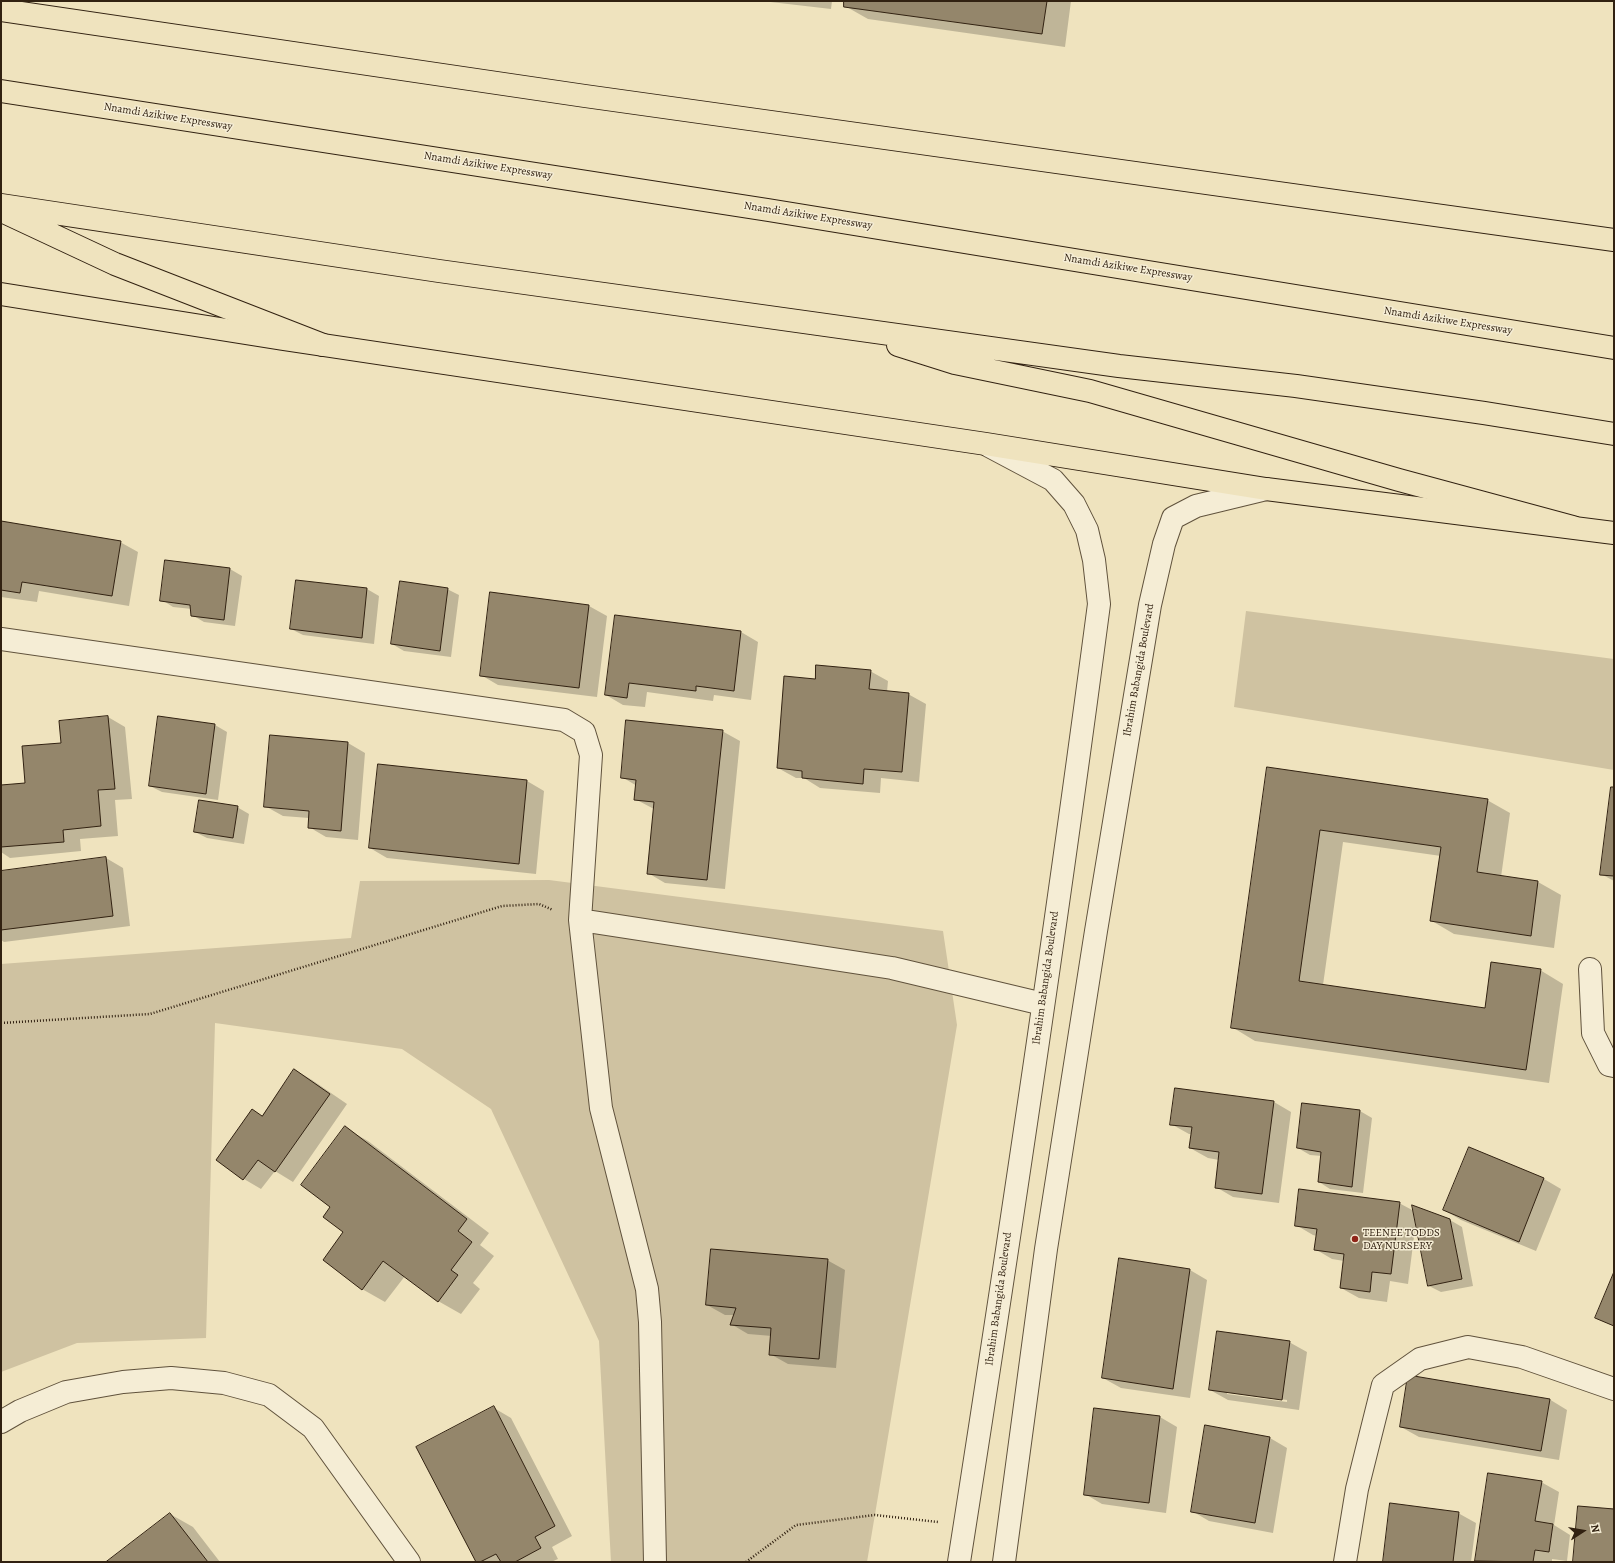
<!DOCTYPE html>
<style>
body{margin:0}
#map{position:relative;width:1615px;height:1563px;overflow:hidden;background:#efe3be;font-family:Alegreya,serif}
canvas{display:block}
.frame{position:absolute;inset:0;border:2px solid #312111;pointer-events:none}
.north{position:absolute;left:1563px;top:1511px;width:40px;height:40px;-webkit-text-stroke:3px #f5edd5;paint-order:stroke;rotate:78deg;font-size:11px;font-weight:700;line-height:16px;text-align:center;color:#312111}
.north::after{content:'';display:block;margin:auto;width:14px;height:18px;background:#312111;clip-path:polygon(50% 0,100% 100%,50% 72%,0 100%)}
</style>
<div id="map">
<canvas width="1615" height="1563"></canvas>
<div class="frame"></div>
<div class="north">N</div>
</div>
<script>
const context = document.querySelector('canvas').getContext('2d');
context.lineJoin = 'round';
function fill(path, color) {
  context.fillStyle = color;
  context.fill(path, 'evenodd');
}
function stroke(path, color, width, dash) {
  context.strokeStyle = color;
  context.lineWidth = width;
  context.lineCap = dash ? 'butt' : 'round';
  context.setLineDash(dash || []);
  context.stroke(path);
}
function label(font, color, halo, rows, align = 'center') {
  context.font = font + ' Alegreya,serif';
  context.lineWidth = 3;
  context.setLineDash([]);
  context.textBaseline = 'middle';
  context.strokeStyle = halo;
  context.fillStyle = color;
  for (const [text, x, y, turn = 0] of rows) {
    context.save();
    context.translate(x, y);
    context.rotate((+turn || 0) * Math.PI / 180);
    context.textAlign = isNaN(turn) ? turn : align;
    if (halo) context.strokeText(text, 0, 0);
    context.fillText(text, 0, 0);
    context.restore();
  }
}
fill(new Path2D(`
 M1246,611L1614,659V770L1234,707Z
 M549,880L943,931L957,1025L867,1562H611L599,1341L491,1109L402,1049L215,1023L206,1338L77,1343L1,1372V964L351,938L360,881Z`), '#cfc2a1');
fill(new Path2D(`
 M762,1H832L831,9Z
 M845,1H1071L1065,47L868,19L845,6Z
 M1,522L120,542L138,552L129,606L39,591L37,602L1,597Z
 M166,561L230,569L242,576L235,626L204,622L192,615V609L173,607L162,600Z
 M297,581L367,589L379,596L374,644L303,635L291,629Z
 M447,589L459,595L451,657L404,651L392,644Z
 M490,594L589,606L607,616L597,697L498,685L481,675Z
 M615,616L741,632L758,642L751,700L714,695L713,701L647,692L645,707L623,705L606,695Z
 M870,671L888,681L887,692L908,694L926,704L919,782L881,778L880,793L820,788L804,778H796L778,768L816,680Z
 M108,717L125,727L132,799L115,800L118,836L80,839L81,851L10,858L1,852V786L26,784L62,744Z
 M159,717L215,725L227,732L218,800L162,792L150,786Z
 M722,731L740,741L725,889L665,883L648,873L654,809L635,799L637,786L622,777Z
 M348,743L365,753L358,840L326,837L309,827V818L283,816L265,806Z
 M378,765L527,781L544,791L536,874L387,858L370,848Z
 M1268,768L1487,800L1510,813L1501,877L1538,882L1561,895L1554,948L1454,934L1432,921L1441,856L1343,842L1323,985L1486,1009L1540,970L1563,984L1549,1083L1255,1041L1232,1027Z
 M1614,788V881L1601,874Z
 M237,807L249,814L244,844L207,838L195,832Z
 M106,858L123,868L130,926L4,942L1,940V872Z
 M295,1070L312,1080L347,1104L293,1182L275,1171L261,1189L244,1179L217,1160L252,1110L262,1116Z
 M1176,1089L1274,1102L1291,1112L1279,1203L1233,1197L1216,1187L1219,1160L1208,1158L1190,1148L1192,1134H1189L1171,1124Z
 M1303,1104L1360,1111L1372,1118L1363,1193L1330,1189L1319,1182L1322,1156L1310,1155L1298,1148Z
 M345,1128L368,1141L489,1233L480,1245L494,1256L473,1283L480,1289L461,1314L438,1301L405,1276L385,1302L362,1289L345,1232L332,1207Z
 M1470,1148L1544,1179L1561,1189L1536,1251L1461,1220L1444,1210Z
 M1399,1203L1414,1211L1450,1220L1462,1227L1473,1286L1441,1292L1429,1286L1416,1221L1408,1284L1390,1281L1387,1302L1359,1298L1341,1288L1344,1261L1332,1259L1315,1249L1317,1236L1313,1235L1296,1225Z
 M827,1260L845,1270L836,1368L788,1364L770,1354L772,1336L748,1334L731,1324L734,1315H725L707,1305Z
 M1120,1260L1190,1270L1207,1280L1190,1398L1121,1388L1103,1378Z
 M1289,1342L1307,1352L1299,1410L1228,1400L1210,1390ZM1227,1392L1287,1400V1402L1227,1394Z
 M1549,1399L1567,1410L1559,1460L1419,1437L1401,1427Z
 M494,1408L511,1418L572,1536L552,1547L558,1559L551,1562H477Z
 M1160,1417L1177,1427L1166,1513L1102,1504L1085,1494Z
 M1206,1426L1270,1438L1287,1448L1273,1533L1209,1521L1192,1511Z
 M1541,1482L1559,1492L1554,1525L1570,1535L1567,1561L1552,1559V1562H1478L1476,1561Z
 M1458,1513L1476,1523L1471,1562H1384Z
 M170,1514L193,1527L220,1562H108Z`), '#0003');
const building = new Path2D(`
 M844,1H1047L1042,34L844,7Z
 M1,521L121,541L112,596L22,582L20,593L1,590Z
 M165,560L230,568L224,620L191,616L190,605L160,601Z
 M296,580L367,588L362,638L290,629Z
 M400,581L448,588L440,651L391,644Z
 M490,592L589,605L579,688L480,676Z
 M615,615L741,631L734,691L696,686V691L629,683L627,698L605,695Z
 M816,665L871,670L869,689L909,693L902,772L864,769L863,784L802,778V771L777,768L784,676L815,679Z
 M108,716L115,789L98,790L101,826L63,830L64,842L1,847V785L25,783L22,746L61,743L59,721Z
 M158,716L215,724L206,794L149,786Z
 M626,720L723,730L707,880L647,874L654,802L634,800L636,780L621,778Z
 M270,735L348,742L341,831L308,828L309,811L264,807Z
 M378,764L527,780L519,864L369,848Z
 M1267,767L1488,799L1477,872L1538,881L1531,936L1430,921L1441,847L1320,830L1299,981L1485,1008L1491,962L1541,969L1526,1070L1231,1028Z
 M1611,787H1614V876L1600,875Z
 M199,800L238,806L233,838L194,832Z
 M106,857L113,916L1,930V871Z
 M294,1069L330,1094L275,1172L258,1160L243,1180L216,1160L252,1109L262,1116Z
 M1175,1088L1274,1101L1262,1194L1215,1188L1219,1152L1189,1148L1192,1127L1170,1125Z
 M1302,1103L1360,1110L1352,1187L1318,1182L1321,1152L1297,1148Z
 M345,1126L467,1219L458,1231L472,1242L451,1270L458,1275L438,1302L383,1261L362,1290L323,1260L343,1232L323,1217L330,1207L301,1185Z
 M1469,1147L1544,1178L1519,1242L1443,1210Z
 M1299,1189L1400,1202L1391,1274L1372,1272L1370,1292L1340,1288L1344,1254L1314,1250L1317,1229L1295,1226Z
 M1412,1205L1450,1219L1462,1279L1428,1286Z
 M711,1249L828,1259L819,1359L769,1355L771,1328L730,1325L736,1308L706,1305Z
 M1119,1258L1190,1269L1173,1389L1102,1378Z
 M1614,1272V1326L1595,1318Z
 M1217,1331L1290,1341L1282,1400L1209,1390Z
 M1408,1375L1550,1399L1541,1451L1400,1427Z
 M494,1406L555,1526L535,1537L541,1548L515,1562H501L496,1554L480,1562H476L416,1447Z
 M1094,1408L1160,1416L1149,1503L1084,1495Z
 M1205,1425L1270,1437L1255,1523L1191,1512Z
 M1488,1473L1542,1481L1535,1521L1553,1524L1549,1552L1535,1550L1533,1562L1475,1561Z
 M1390,1503L1459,1512L1453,1562H1383Z
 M1578,1506L1614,1509V1562H1573Z
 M170,1513L208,1562H106Z`);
fill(building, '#94866b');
stroke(building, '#312111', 1);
const minor = new Path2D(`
 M1,639L564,720L584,732L591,755L580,920L601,1108L647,1289L650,1322L655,1562
 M580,920L892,968L1043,1004
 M1590,969L1593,1033L1609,1065L1614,1066
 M1,1422L20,1411L66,1392L123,1382L171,1378L224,1383L269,1395L313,1428L409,1562
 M1345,1562L1357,1489L1383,1385L1420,1359L1468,1347L1522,1357L1614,1389`);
const tertiary = new Path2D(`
 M959,1562C1009,1243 1057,924 1099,604L1094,560L1087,530L1074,504L1053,480L989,446
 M1004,1562L1046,1249L1096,931L1150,605L1164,544L1173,518L1196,506L1266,489`);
const trunk = new Path2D(`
 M1,10L585,96L1614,240
 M1,294L283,339L986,444L1266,489L1614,533`);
const motorway = new Path2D(`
 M1,91L768,210L1614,348
 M1,205L439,271L1119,366L1296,386L1484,413L1614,434
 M6,213L115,264L323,345
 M898,345L955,363L1090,391L1399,480L1573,527`);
stroke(minor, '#60523c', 24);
stroke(tertiary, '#60523c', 24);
stroke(trunk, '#312111', 24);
stroke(motorway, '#312111', 24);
stroke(new Path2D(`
 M1,1023L150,1014L502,906L539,904L553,910
 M746,1562L796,1525L875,1515L938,1522`), '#312111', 2.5, [1, 2]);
stroke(minor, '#f5edd5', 22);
stroke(tertiary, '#f5edd5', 22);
stroke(trunk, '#efe3be', 22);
stroke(motorway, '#efe3be', 22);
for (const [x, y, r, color] of [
 [1355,1239,4,"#8f2418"]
]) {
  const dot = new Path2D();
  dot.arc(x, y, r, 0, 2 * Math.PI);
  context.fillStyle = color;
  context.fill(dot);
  stroke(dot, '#f5edd5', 1.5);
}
label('11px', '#312111', '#f5edd5', [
 ["Nnamdi Azikiwe Expressway",168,117,9],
 ["Nnamdi Azikiwe Expressway",488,166,9],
 ["Nnamdi Azikiwe Expressway",808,216,9],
 ["Nnamdi Azikiwe Expressway",1128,268,9],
 ["Nnamdi Azikiwe Expressway",1448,321,9],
 ["Ibrahim Babangida Boulevard",1139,670,-80],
 ["Ibrahim Babangida Boulevard",1046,978,-82],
 ["Ibrahim Babangida Boulevard",999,1299,-82]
]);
label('11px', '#312111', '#f5edd5', [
 ["TEENEE TODDS",1363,1233],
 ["DAY NURSERY",1363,1246]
], 'left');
</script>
